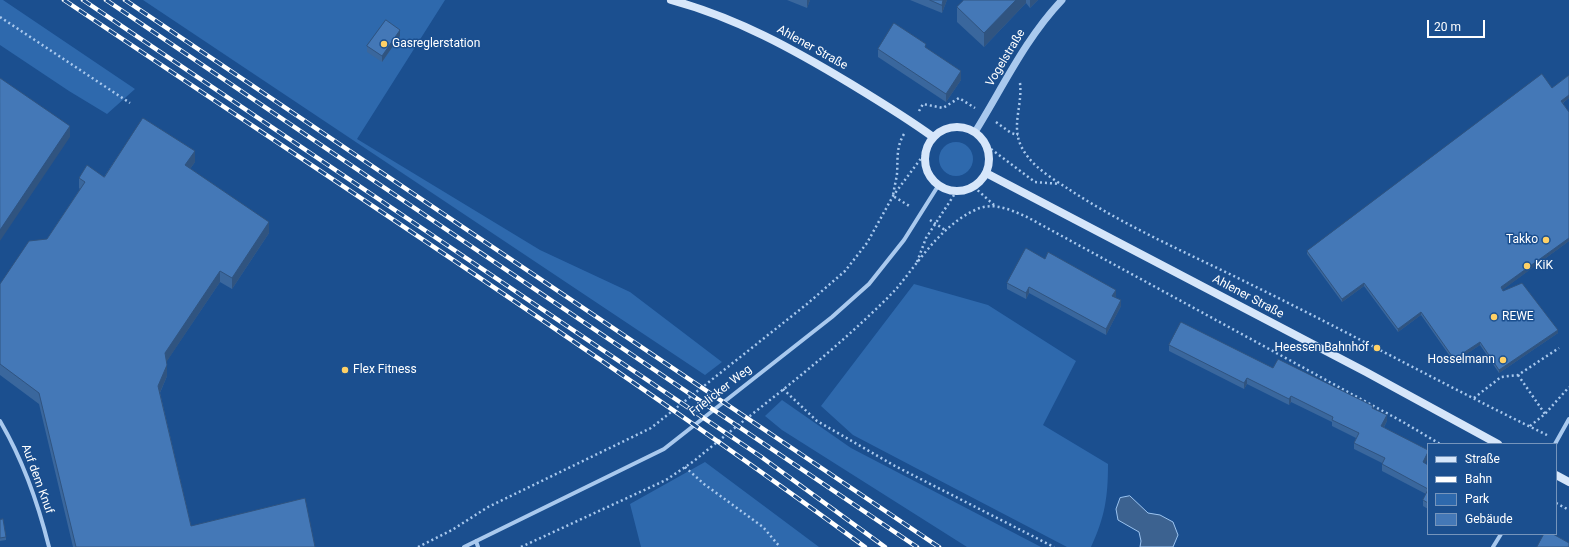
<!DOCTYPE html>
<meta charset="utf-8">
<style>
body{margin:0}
#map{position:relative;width:1569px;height:547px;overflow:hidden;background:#1b4f8f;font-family:Roboto,sans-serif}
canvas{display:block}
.legend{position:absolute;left:1427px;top:443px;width:130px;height:92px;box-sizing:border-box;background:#1b4f8f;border:1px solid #7695bc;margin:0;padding:5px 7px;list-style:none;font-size:12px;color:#fff}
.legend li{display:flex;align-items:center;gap:8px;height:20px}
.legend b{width:20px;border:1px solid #7695bc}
.scale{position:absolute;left:1427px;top:20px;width:58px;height:18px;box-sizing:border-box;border:2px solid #fff;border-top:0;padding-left:5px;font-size:12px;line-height:14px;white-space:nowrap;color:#fff;-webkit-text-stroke:3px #1b4f8f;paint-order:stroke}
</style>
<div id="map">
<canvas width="1569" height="547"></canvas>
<ul class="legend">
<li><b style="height:5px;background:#d6e6fa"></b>Straße</li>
<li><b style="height:5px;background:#fff"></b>Bahn</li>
<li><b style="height:11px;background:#2e69ad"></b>Park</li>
<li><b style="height:11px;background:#4478b7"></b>Gebäude</li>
</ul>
<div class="scale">20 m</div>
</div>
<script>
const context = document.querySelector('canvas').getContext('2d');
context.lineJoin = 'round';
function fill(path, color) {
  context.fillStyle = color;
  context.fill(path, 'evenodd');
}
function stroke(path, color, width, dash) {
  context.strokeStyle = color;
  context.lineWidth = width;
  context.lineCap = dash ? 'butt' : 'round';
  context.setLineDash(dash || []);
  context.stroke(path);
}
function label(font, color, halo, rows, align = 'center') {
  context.font = font + ' Roboto,sans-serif';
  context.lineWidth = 3;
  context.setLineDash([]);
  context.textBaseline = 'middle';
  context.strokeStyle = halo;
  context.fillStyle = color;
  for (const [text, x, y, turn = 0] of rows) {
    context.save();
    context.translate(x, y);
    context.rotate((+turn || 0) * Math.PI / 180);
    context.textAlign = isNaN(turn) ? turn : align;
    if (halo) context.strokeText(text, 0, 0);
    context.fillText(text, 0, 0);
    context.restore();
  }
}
fill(new Path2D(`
 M0,0H3L135,89L107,114L69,91L0,45Z
 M143,0H445L357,139L540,250L630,292L722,362L705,375Z
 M939 159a17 17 0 1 1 34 0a17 17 0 1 1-34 0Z
 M914,284L988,305L1076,361L1043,425L1108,464C1108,497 1105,517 1091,547H1067L954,488L853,435L821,406Z
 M782,400L851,448L1041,547H967L782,430L765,416Z
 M705,462L819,547H641L630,504Z`), '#2e69ad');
const water = new Path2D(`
 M1130,496L1148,513L1160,515L1173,522L1178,535L1173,547H1140L1141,541L1139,532L1118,520L1116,509L1120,498Z`);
fill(water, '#3c6290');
stroke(water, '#9cc4f0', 1);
stroke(new Path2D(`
 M0,17L130,103
 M1020,83C1023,110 1007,131 1028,157C1038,170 1056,181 1070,190C1128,228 1192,255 1254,286C1352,334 1448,387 1547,435
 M919,111L923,104L943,108L959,98L975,108
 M996,122L1011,133L1018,135
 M904,134C896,147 898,159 897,174C896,181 894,188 893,196L911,207
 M987,146L1035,182L1060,184
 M974,187L994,205
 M930,220L945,230
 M917,262L926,238L956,192
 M1518,375L1545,414
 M783,389L817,421L895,466L1054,547
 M1474,398L1501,377L1518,375L1559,348
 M1530,426L1545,414L1569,387
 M685,467L704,484L763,527L780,547
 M1556,503L1569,510
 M418,547L452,530L488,507L651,428L807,304L845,271L867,243L893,196L925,153
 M521,547L666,480L694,461C748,416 806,374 858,326C871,314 885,301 897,288C920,260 941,226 975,210C993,201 1011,210 1027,217L1403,422L1440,444`), '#a9c9ee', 2.5, [2, 3]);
stroke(new Path2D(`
 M0,421C23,460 38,503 49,547
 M1555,444L1569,419
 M476,541L478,547
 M464,547L664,449L832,317L869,284L904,240L938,186
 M1493,547L1501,534`), '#a9c9ee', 4);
stroke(new Path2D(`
 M975,132C1003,87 1025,39 1062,0`), '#a9c9ee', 7);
stroke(new Path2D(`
 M671,0C737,18 793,49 851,84C879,101 907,118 933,137
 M925 159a32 32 0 1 1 64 0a32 32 0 1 1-64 0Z
 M986,173L1366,372L1498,444
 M1556,475L1569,482`), '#d6e6fa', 8);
const rail = new Path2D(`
 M64,0C332,180 604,356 865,547
 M83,0L760,456L885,547
 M106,0L917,547
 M125,0L939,547`);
stroke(rail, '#fff', 4.5);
stroke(rail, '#1b4f8f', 3, [9]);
fill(new Path2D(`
 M787,0H810L807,8Z
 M910,0H947L942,13Z
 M964,0H1038L1030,8L1026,3L984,47L957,22V7Z
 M400,36L382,62L367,52V46Z
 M926,48L961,80L946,102L878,57V49Z
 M1569,75V98L1563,103L1569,112V241L1502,290L1503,291L1558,333L1499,373L1480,345L1454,362L1421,315L1398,332L1364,286L1342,302L1307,254V251L1552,88Z
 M195,162L190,169L269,233L232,289L220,282L166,362L167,376L160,393L191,526L315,547H73L39,404L0,375V284L47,239L80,189L79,188V178L104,177Z
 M1045,259L1116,296L1115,297L1121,306L1106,335L1029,293L1026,299L1007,289V283Z
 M1169,345L1273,368L1373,408L1387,421L1384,427L1425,463L1428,465V509L1423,506V500L1426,494L1382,471V463L1354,449V443L1356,438L1332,426V422L1291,402L1289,405L1247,384L1244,389L1169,351Z
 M0,520L6,537V540L0,541Z`), '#3a679d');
fill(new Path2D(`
 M807,0H810L807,8Z
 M943,0H947L942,13V5Z
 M1016,0H1026V3L984,47V33Z
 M1030,0H1038L1030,8Z
 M400,30V36L382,62V56Z
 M961,71V80L946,102V94Z
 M1569,95V98L1561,104V101Z
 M70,126V137L0,241V230Z
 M195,151V162L185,176V165Z
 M269,222V233L232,289V278Z
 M1569,238V241L1501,291V287Z
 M220,271V282L165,364V353Z
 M1364,283V286L1342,302V299Z
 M1029,287V293L1026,299V293Z
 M1116,290V296L1112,302V296Z
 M1121,300V306L1106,335V329Z
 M1421,312V315L1398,332V329Z
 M1558,330V333L1499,373V370Z
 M1480,342V345L1454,362V359Z
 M167,365V376L158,397V386Z
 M1247,378V384L1244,389V383Z
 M1291,396V402L1289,405V399Z
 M1387,415V421L1381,432V426Z
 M1428,452V458L1423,468V462Z`), '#305480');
const building = new Path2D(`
 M930,0H943L942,5Z
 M964,0H1016L984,33L957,7Z
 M386,20L400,30L382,56L367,46Z
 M894,23L926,44L925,47L961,71L946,94L878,49Z
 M1542,74L1552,88L1569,75V95L1561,101L1569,112V238L1501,287L1503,291L1522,283L1558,330L1499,370L1480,342L1454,359L1421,312L1398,329L1364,283L1342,299L1307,251Z
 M0,78L70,126L0,230Z
 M143,118L195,151L185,165L269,222L232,278L220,271L165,353L167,365L158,386L191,526L305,498L315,547H76L39,393L0,364V284L29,241L47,239L85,182L79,178L87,165L104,177Z
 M1026,248L1045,259L1048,252L1116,290L1112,296L1121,300L1106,329L1029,287L1026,293L1007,283Z
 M1181,322L1273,368L1278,359L1373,406L1372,408L1387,415L1381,426L1428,450V452L1423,462L1428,465V489L1382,464L1385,458L1354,443L1359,433L1332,420L1333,417L1291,396L1289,399L1247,378L1244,383L1169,345Z
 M1428,490V503L1423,500Z
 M3,519L6,537L0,538V520Z
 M1544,534H1553L1569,543V547H1537Z`);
fill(building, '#4478b7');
stroke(building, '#305480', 1);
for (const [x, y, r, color] of [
 [384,44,4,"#ffd166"],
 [1546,240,4,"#ffd166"],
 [1527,266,4,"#ffd166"],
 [1494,317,4,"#ffd166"],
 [1377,348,4,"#ffd166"],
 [1503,360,4,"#ffd166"],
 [345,370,4,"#ffd166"]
]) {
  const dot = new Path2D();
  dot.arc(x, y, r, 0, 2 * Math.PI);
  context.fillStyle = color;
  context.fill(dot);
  stroke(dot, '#1b4f8f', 1.5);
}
label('12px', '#fff', '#1b4f8f', [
 ["Gasreglerstation",392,44],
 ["Takko",1538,240,"right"],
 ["KiK",1535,266],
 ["REWE",1502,317],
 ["Heessen Bahnhof",1369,348,"right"],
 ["Hosselmann",1495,360,"right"],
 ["Flex Fitness",353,370]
], 'left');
label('12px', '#fff', '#1b4f8f', [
 ["Ahlener Straße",812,48,29],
 ["Vogelstraße",1006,58,-59],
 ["Ahlener Straße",1248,297,28],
 ["Frielicker Weg",721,391,-38],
 ["Auf dem Knuf",37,479,70]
]);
</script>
